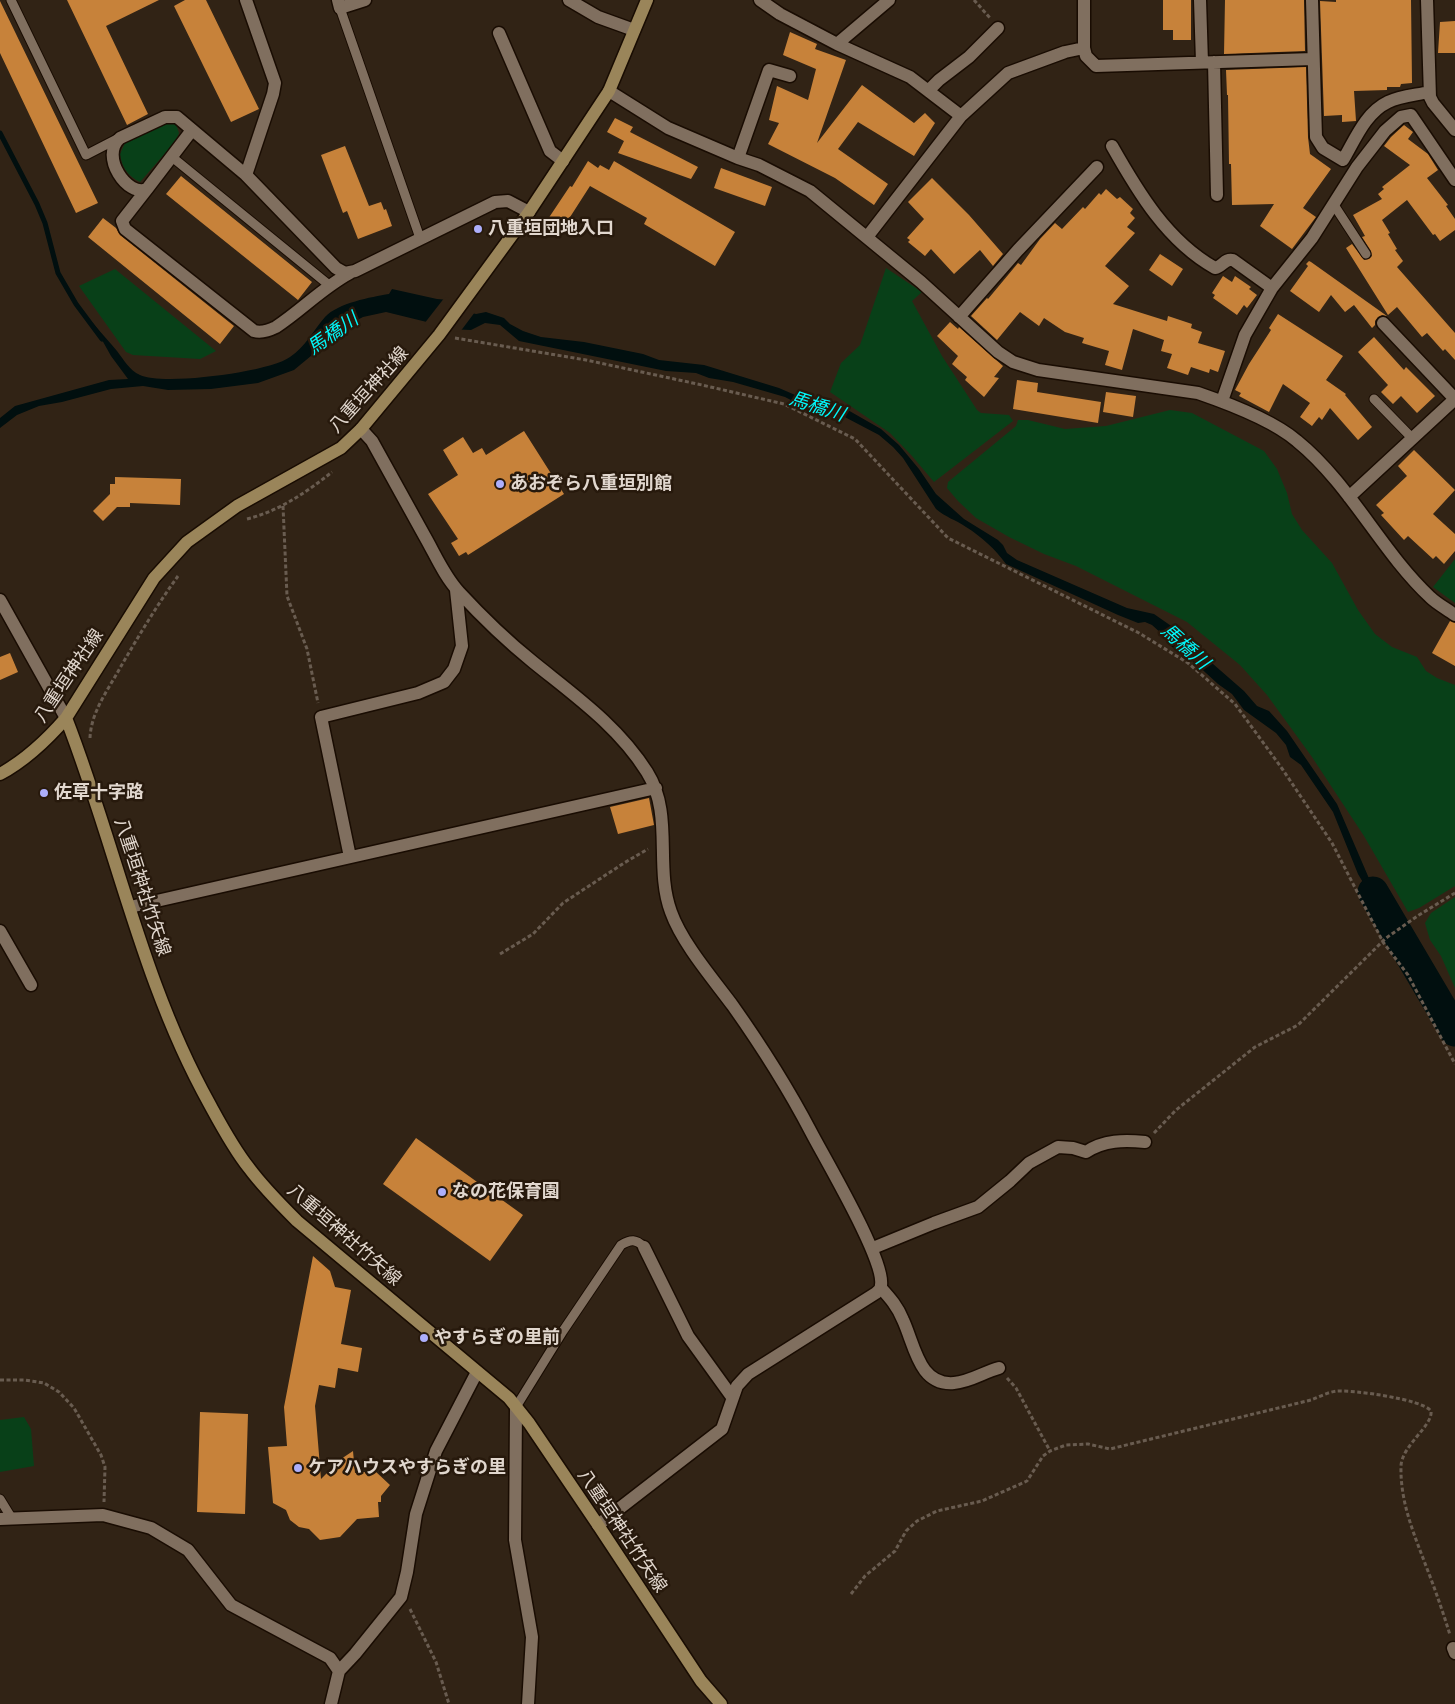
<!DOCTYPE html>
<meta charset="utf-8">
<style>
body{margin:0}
canvas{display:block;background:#312315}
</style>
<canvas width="1455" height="1704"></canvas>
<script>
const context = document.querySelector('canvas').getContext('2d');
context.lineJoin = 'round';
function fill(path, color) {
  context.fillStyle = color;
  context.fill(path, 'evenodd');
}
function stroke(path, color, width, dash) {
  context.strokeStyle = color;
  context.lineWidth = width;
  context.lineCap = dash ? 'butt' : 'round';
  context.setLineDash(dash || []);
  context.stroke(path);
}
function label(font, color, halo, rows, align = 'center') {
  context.font = font + ' Literata,"Noto Sans JP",serif';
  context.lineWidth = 5;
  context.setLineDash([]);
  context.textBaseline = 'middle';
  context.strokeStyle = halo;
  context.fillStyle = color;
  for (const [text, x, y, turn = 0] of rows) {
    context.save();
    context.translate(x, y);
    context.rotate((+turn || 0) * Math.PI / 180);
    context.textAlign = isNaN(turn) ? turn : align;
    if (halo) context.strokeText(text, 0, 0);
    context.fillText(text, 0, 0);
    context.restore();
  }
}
fill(new Path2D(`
 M172,122L176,124L179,133L175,142L140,182C128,176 122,168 120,154L125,143L163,123Z
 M886,268L922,292L912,301L942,356L977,410L981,413L1009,415L1013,421L934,482L912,456L890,433L830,392L841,363L860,345Z
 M115,269L216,351L200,359L133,355L126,352L79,286Z
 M1170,410L1192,413L1264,451L1277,469L1287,493L1292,514L1302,530L1332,563L1358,610L1375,634L1392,647L1417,657L1426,671L1437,678L1455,685V886L1419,908L1408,912L1364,836L1312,757L1267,695L1240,665L1187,622L1076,566L1044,554L1009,537L976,518L958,501L947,488L948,482L1016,426L1018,420H1028L1065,429L1106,426Z
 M1455,559V603L1433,587Z
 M1455,897V988L1441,956L1430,940L1425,923L1431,913Z
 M24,1417L31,1429L34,1466L0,1472V1420Z`), '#084018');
fill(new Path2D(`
 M392,289L437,299L461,301L443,326L386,312L363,317L340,329L317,351L294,370L258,383L211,389L168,390L143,386L111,389L62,402L39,406L17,415L0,428V418L15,406L109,380L128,379L111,356L92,322C100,332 109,341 117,351C124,360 129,370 140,375C163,386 270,372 290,357C305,347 313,331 325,317C338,303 371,297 389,294Z
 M486,312L504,318L510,324L523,331L541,337L584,342L643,354L659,360L704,365L779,388L809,401H817L822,399L832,401L881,429L899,445L919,469L936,494L964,519L998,540L1003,545L1007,553L1017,560L1127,608L1154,614L1177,630L1189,643L1244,691L1257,706L1269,711L1287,731L1337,804L1371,883L1396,926L1391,930L1358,874L1333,812L1301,765L1290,757L1286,745L1276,733L1244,710L1232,694L1218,684L1194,662L1172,647L1163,635L1152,625L1145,622L1138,623L1118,615L1006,564C995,549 982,537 966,527C956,520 945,517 936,509L903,458L893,447L879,435L839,414L808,409L785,397L733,382L709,378L696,373L666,371L519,341L500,325L485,323L471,330L448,329L472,313L476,314Z`), '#010f0f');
fill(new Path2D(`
 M445,297L461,299L442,328L424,324Z
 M467,303L475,312L460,332L448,331Z`), '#312315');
stroke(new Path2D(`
 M0,133L37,204L45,223L58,273L76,304L102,339`), '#010f0f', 5);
stroke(new Path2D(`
 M1373,892L1455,1031`), '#010f0f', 31);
fill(new Path2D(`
 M67,0H159L106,26L148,114L127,125Z
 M185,0H206L259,109L231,122L174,6Z
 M1163,0H1191V40H1173V30H1163Z
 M1225,0H1304L1305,51L1224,54Z
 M1336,0H1411L1412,83L1401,84L1400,87H1387V90L1354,91L1356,121L1342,122V115L1324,116L1320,1L1336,2Z
 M0,1L98,203L76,213L0,53Z
 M1455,21V53H1438L1440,22Z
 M790,32L817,44L815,49L846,60L817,143L862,85L914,123L925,113L935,123L914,156L858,122L838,149L888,184L874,205L835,178L768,144L779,123L769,120L777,86L808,100L816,69L783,55Z
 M1306,67L1308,137L1310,154L1331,169L1303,208L1316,217L1292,249L1260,226L1274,204L1232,205L1231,164H1229L1228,95H1227L1226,70Z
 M615,118L633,127L630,132L698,167L691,179L618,153L624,141L607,132Z
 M1404,125L1413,132L1408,139L1428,154L1438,170L1427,178L1448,205L1446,206L1455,219V230L1440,241L1435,234L1433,235L1407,200L1382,220L1390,233L1388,234L1397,249L1395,250L1403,261L1397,267L1455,333V360L1445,349L1443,351L1427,333L1422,337L1397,307L1388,315L1346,248L1352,244L1364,260L1369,259L1372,256L1371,251L1362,237L1365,236L1353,215L1382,199L1378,194L1384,189L1382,187L1410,165L1384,146L1391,137Z
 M345,146L369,206L381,202L384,210L386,209L392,226L358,239L347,211L343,213L321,155Z
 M588,161L598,168L600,165L609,170L614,161L735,232L715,266L644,224L647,218L590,186L563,228L548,219L570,186L572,187Z
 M721,168L772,187L765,206L714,188Z
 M181,176L312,282L298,300L166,194Z
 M932,178L969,215L1003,254L993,266L980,250L954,274L931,249L925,256L908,242L910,240L907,238L924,219L908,202Z
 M1106,189L1117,199L1120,197L1133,209L1130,213L1135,218L1127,227L1135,233L1105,266L1129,286L1113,304L1167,321L1168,316L1192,324L1191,328L1202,332L1198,343L1225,351L1218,372L1210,369L1209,373L1191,367L1188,375L1167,368L1172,354L1161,351L1164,340L1133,329L1122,370L1105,365L1109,351L1082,343L1084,338L1065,332L1044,318L1039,326L1020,312L997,340L971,316L987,298L988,299L1018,263L1021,265L1040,239L1055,223L1062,229L1083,207L1085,209L1099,193L1101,195Z
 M103,218L116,228L120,235L234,326L220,344L88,237Z
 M1160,254L1183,269L1172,286L1149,270Z
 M1309,261L1311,262L1387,316L1382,315L1378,317L1375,321V325L1372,328L1354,305L1345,312L1331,295L1319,312L1290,291L1308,266L1306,264Z
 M1223,276L1232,282L1235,276L1251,287L1249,289L1257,295L1247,308L1244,305L1237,315L1213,298L1215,295L1212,293Z
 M1278,314L1343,356L1326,380L1346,394L1345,395L1372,427L1358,440L1330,408L1322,420L1319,417L1312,426L1300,417L1310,403L1283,384L1269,412L1239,396L1241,393L1235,390L1249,364L1271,330L1269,328Z
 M950,322L958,329L959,327L1003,366L994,377L999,378L984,397L965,380L967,377L952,364L958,356L937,336Z
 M1374,337L1404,370L1406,367L1435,396L1417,413L1401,396L1393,404L1381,392L1388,385L1358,352Z
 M1017,380L1038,383L1037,392L1101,402L1098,423L1013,409Z
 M1106,392L1136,396L1133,417L1103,412Z
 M524,431L564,494L468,555L466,552L459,556L451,543L458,539L428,494L458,475L443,450L463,437L473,453L482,448L486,455Z
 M1414,450L1455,490L1433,514L1455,534V551L1444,564L1436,556L1433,559L1408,536L1404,540L1381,515L1384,513L1376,505L1407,476L1398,466Z
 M115,477L181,479L180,505L130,503V507H117L103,521L93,511L110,494V484H115Z
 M1450,621L1455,623V666L1432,653Z
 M10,653L18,672L0,680V657Z
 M649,798L654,825L618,834L610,807Z
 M416,1138L523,1215L490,1261L383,1184Z
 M313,1256L330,1271L335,1287L351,1290L341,1344L362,1348L358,1372L338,1368L335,1388L319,1385L315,1406L321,1479L341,1459L353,1451L355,1473L375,1471L390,1485L381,1496V1502H378L379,1517L357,1519L340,1537L320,1540L309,1529L299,1527L290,1520L286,1510L273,1503L268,1447L287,1446L284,1407Z
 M200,1412L248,1414L245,1514L197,1512Z`), '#c7823a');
const service = new Path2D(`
 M11,0L86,155L117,139
 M340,8L420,238
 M172,157L329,285
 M1334,205L1366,254
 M1374,399L1412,438
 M516,1407L563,1331L621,1245C631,1239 636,1239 644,1247
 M0,1499L11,1517`);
const minor = new Path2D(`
 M246,0L275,83L273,94L246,175L336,268L345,273L355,271L495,202L508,201L529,212
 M338,0L340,8L365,0
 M569,0L598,17L634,30
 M760,0L780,14L837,44L889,0
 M1084,0V48L1086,56L1096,66L1313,59
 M1200,0L1202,62
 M1312,0L1316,137L1323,148L1343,160C1355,140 1365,113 1388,102C1400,96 1416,95 1429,92
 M1427,0L1430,97L1433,103L1455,130
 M499,33L550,151L563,161
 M837,44L910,77L961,116
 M1214,62L1217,195
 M929,90L939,80L969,57L998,28
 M609,91L668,128L738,158L759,165L810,191L921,282L998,352L1013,362L1038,370L1198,393C1227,403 1274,421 1297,441C1350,484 1381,551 1430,597C1437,604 1447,609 1455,615
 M192,130L147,189C128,198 99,156 120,138L165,117H177L246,175
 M1112,146C1138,192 1167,241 1215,268C1222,267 1225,258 1233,260L1272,288
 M738,158L769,70L790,76
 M147,189L122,221L125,229L254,331C261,333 270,330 276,327C302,310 322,288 350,273
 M867,237L961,116L1008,73L1065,52L1084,48
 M959,317L1018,250L1097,167
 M1383,323L1455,399
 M1222,401L1245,335L1272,288L1312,238L1357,167L1385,131L1401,117L1411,115L1455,180
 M361,429L372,441C389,472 407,504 424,535C435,554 444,576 459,592C482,617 507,641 533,662C575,696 618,726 647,772C674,815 654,866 671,912C682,943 713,979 733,1006C762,1047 788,1088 811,1132C825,1159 885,1260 881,1285C881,1290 879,1290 876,1293L748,1374L737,1386L722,1429L598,1525
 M1349,497L1455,399
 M350,857L321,717L418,693L444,682L454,669L462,646L456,590
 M130,907L656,788
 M0,931L31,985
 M644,1247L688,1336L732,1397
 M873,1248L934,1223L978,1207L1010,1181L1029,1163L1058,1147L1073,1148L1086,1152C1104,1140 1124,1140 1145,1142
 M881,1288C890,1298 898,1307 903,1320C915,1346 919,1386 954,1383C970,1382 984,1372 999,1368
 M516,1407L515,1540L532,1637L528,1704
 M0,1519L103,1515L151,1528L188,1550L231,1605L330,1658L339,1671
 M1453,1648L1455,1653
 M331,1704L339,1671L355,1654L401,1597L407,1572L416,1514L436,1451L477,1372`);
const tertiary = new Path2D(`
 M0,600L66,718`);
const secondary = new Path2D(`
 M66,718C116,846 142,983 209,1103C221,1125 233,1148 249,1168C263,1187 280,1204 297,1221L509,1398L529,1423L598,1525L701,1681L721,1704
 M0,774C26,760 46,741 66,718L154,578L187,542L237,506L341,448L361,429L439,335L529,212L609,91L647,0`);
stroke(service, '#190c02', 11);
stroke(minor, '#190c02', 15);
stroke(tertiary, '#190c02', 15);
stroke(secondary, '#190c02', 15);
stroke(new Path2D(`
 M974,0L990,18
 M455,338L586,360L702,385L784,404L855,439L948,538L1139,633L1188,663L1235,704L1283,770L1332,843L1383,942L1408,975L1455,1064
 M283,506L287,596L307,649L318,703
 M247,519C279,511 307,492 332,472
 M90,738C91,712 108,690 120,668C138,637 157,605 178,576
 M500,954L533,934L563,903L624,863L648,849
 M1154,1133L1176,1110L1255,1047L1298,1025L1386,938L1419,915L1455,893
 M1007,1378L1016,1388L1050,1451
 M0,1380H25L44,1383L59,1392L74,1408L101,1455L105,1467L104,1502
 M851,1594L865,1576L895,1551L906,1531L917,1521L937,1511L982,1501L1027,1481L1043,1456L1050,1451L1066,1445L1088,1444L1110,1449L1311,1400C1319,1397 1328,1392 1337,1391C1353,1390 1422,1399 1431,1411C1433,1426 1402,1445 1401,1466C1400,1502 1414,1534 1426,1566C1435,1589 1443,1612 1450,1635
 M410,1609L436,1662L449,1704`), '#695c50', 3, [4, 2.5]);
stroke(service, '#806f5f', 9);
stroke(minor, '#806f5f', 12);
stroke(tertiary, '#806f5f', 12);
stroke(secondary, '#9a855a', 12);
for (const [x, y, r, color] of [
 [478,229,5,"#adaffb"],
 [500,484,5,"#adaffb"],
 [44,793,5,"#adaffb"],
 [442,1192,5,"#adaffb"],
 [424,1338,5,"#adaffb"],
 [298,1468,5,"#adaffb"]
]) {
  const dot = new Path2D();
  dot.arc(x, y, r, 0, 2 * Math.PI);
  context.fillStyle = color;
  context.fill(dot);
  stroke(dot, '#27190c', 2);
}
label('bold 18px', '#e1d7ce', '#27190c', [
 ["八重垣団地入口",488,229],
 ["あおぞら八重垣別館",510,484],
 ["佐草十字路",54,793],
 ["なの花保育園",452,1192],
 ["やすらぎの里前",434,1338],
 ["ケアハウスやすらぎの里",308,1468]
], 'left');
label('18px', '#e1d7ce', '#27190c', [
 ["八重垣神社線",369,390,-48],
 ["八重垣神社線",69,676,-56],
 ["八重垣神社竹矢線",142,887,72],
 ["八重垣神社竹矢線",344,1235,41],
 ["八重垣神社竹矢線",622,1531,56]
]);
label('italic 19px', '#00f8fb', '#27190c', [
 ["馬橋川",333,334,-35],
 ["馬橋川",817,407,18],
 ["馬橋川",1185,647,42]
]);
</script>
